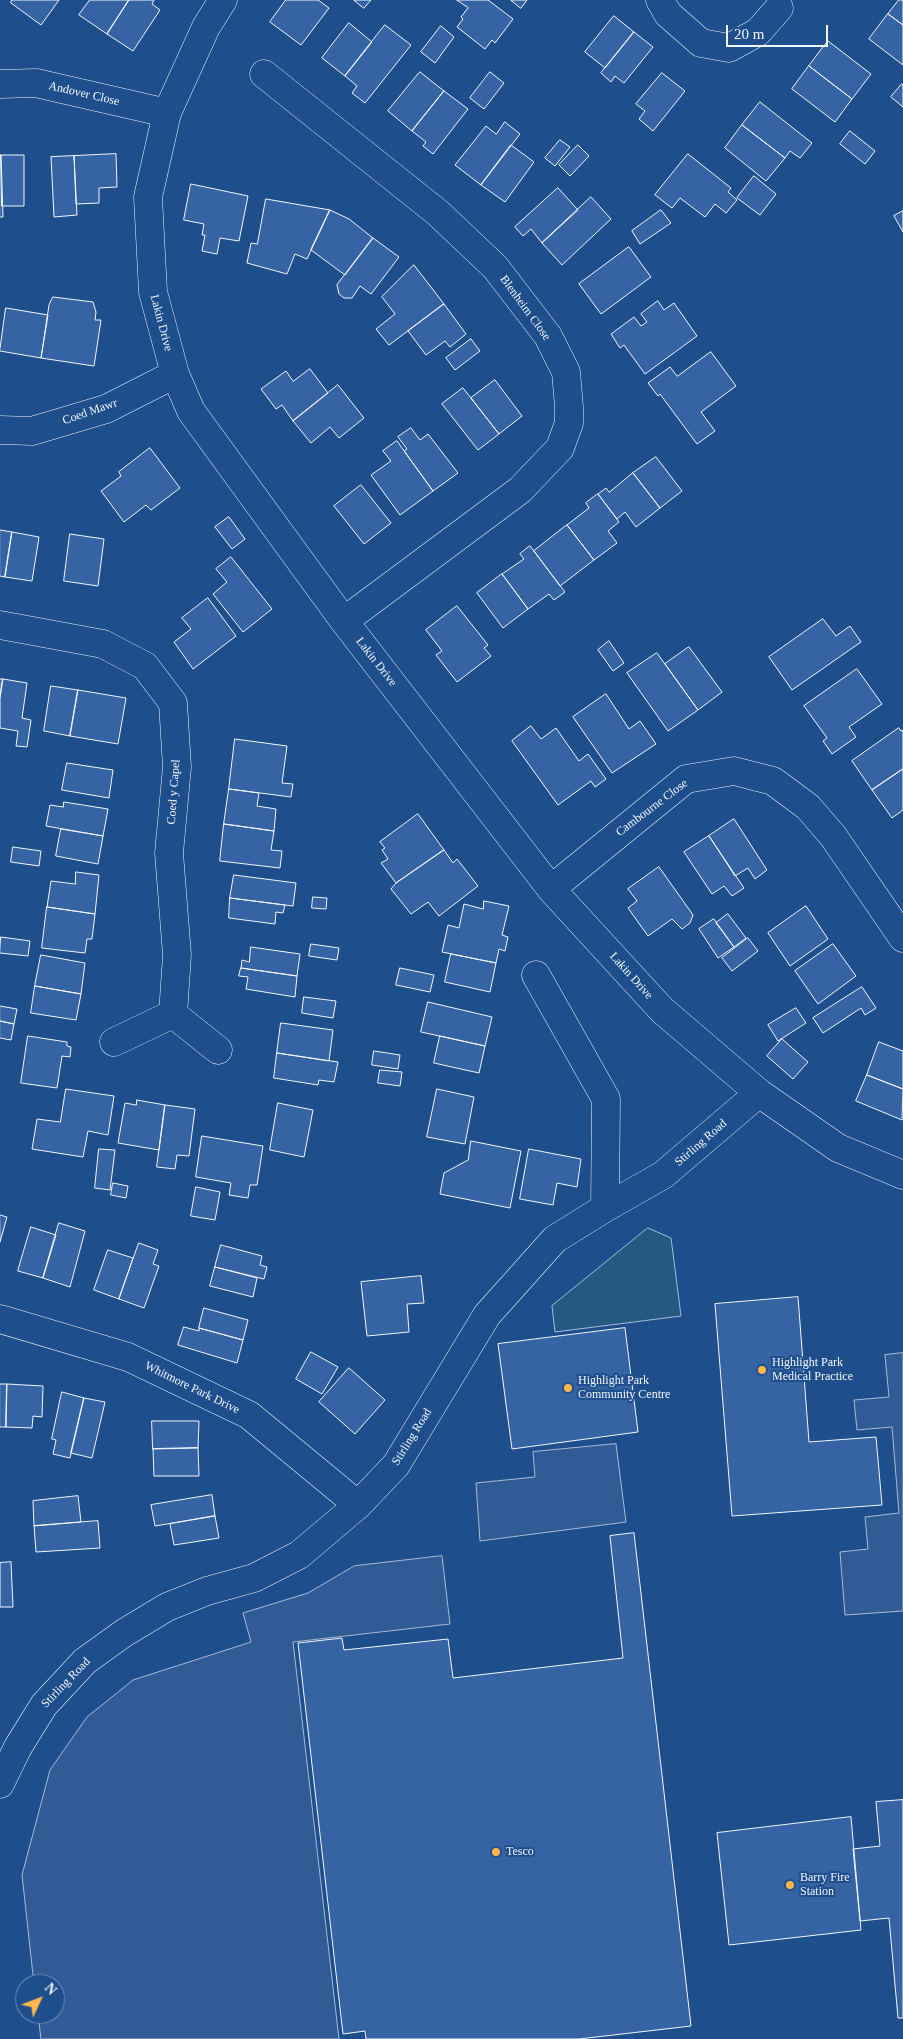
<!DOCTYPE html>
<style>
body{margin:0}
#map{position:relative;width:903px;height:2039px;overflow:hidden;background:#1f4e8c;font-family:"Times New Roman",serif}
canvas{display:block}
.north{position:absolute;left:15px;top:1974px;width:50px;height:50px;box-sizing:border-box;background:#1f4e8c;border:1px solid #7391ba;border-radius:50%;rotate:47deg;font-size:14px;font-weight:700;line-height:20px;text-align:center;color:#f2f6ff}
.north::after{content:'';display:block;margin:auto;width:18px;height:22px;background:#ffb74d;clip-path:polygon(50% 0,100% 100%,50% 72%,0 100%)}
.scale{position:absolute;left:726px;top:25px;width:102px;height:22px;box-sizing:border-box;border:2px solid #f2f6ff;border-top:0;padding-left:6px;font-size:15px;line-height:18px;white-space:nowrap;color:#f2f6ff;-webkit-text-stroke:4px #1f4e8c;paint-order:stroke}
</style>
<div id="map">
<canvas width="903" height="2039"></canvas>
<div class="north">N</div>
<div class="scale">20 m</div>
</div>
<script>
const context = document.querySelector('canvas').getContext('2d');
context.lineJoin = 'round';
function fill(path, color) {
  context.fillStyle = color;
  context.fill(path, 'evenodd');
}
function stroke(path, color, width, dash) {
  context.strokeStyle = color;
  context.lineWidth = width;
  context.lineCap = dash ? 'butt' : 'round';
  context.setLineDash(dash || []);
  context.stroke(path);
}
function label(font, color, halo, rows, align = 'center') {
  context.font = font + ' "Times New Roman",serif';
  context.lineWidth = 4;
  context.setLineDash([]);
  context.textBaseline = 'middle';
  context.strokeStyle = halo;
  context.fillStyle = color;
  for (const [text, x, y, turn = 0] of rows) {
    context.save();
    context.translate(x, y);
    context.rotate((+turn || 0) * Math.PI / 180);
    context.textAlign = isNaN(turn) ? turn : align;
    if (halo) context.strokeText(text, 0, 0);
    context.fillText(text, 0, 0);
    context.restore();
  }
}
const green = new Path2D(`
 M648,1228L671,1238L681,1316L555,1332L552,1306Z`);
fill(green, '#245a82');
stroke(green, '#a8bbd7', 1);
const parking = new Path2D(`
 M903,1353V1611L845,1615L840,1552L868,1549L865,1517L899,1513L892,1427L857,1430L854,1400L889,1397L885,1355Z
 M616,1444L626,1522L480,1541L476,1483L535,1477L533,1452Z
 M442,1556L450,1624L293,1642L339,2039H41L38,2014H55V1984H34L22,1875L50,1770L87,1717L133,1680L251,1642L243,1613L308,1593L354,1566Z`);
fill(parking, '#305b95');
stroke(parking, '#a8bbd7', 1);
const building = new Path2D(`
 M12,0H59L41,25L11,3Z
 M90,0H129L107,34L79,15Z
 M129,0H154L152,4L160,10L133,51L107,34Z
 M286,0H318L329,8L301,45L270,22Z
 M354,0H371L364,8Z
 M457,0H488L513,19L495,43L492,40L485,49L457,27L463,19L461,17L468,8Z
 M511,0H527L521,8Z
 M899,0H903V25L888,14Z
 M888,14L903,25V65L869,39Z
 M614,16L634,32L605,68L585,52Z
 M349,23L372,42L345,76L322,58Z
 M385,25L411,45L365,103L352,93L357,86L345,76Z
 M441,26L454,37L435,63L421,52Z
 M634,32L653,47L624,83L615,76L611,82L601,73Z
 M828,41L871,74L852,99L809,66Z
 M809,66L852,99L835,122L792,89Z
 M420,72L444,91L412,131L388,111Z
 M490,72L504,83L484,109L470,98Z
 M662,73L685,91L653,131L639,119L645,111L636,104Z
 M902,84L903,85V107L891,97Z
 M444,91L468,109L433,154L423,146L426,142L412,131Z
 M760,102L812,143L800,158L790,151L785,158L742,125Z
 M505,122L520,134L481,185L455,165L486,126L496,134Z
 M742,125L785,158L766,181L725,148Z
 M850,131L875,151L865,164L840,144Z
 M560,140L570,147L555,166L545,158Z
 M511,145L534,162L505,202L481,185Z
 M578,145L589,156L570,176L559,165Z
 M116,154L117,187L99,188V203L76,204L74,156Z
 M688,154L731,188L728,192L737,200L726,213L715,204L705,217L680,198L672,208L655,195Z
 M0,155H1L3,217H0Z
 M1,155H24V206H2Z
 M74,156L77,215L54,217L51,157Z
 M754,176L776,194L760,215L737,198Z
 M191,184L248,196L239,241L220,238L217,254L202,251L205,235H202L204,224L184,220Z
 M558,188L578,210L542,243L531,229L523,236L515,227Z
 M591,197L611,219L562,265L542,243Z
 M266,199L330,210L307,259L295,254L287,274L247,263L251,243L257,244Z
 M330,210L349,219L373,238L345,275L311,250Z
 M661,210L671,223L640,244L632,231Z
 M903,211V232L894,216Z
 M373,238L399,257L371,294L360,286L352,298H344L339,294L337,285Z
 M629,247L651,277L601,314L579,284Z
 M414,265L444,304L389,345L376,329L395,314L382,297Z
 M53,297L93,302L96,312L95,320H101L94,366L41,358L49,305Z
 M658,301L664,310L674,303L697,336L645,374L624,345L620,348L611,334L634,317L641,326L647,322L641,314Z
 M444,304L466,334L450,347L445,341L426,355L408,331Z
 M6,308L48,315L41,358L0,351Z
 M471,339L480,351L455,370L446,358Z
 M711,352L736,386L701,412L715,431L697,444L660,394L658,396L648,383L670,367L677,376Z
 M310,369L328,393L293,421L282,405L276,409L261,389L286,371L293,381Z
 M495,380L522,416L499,434L471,398Z
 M338,385L364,418L339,438L330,427L311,443L293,421Z
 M463,388L499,434L478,450L442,404Z
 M411,428L420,440L428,434L458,473L433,491L404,451L407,449L398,437Z
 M397,441L433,491L400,515L371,475L391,461L383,451Z
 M150,448L180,488L151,510L146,505L124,522L101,491L121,476L119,472Z
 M656,457L682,491L660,508L633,473Z
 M633,473L660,508L636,527L625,512L617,519L598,494L606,488L609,492Z
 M361,485L391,523L364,544L334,506Z
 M598,494L619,522L608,531L617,543L594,560L567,525L589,508L586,503Z
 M229,517L245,539L232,549L215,527Z
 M567,525L594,560L560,586L534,551Z
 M0,530L12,532L5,577L0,576Z
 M12,532L39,537L32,581L5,577Z
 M70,534L104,539L98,586L64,581Z
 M530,546L565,592L554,600L549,594L528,609L502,574L524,559L520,554Z
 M231,557L272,609L243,632L213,594L227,582L216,569Z
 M502,574L528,609L503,628L477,593Z
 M208,598L236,636L193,669L174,642L191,629L182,618Z
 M457,606L488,645L484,648L491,656L457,682L436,655L442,651L426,630Z
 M823,619L836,636L850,626L861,642L792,690L769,657Z
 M609,641L624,663L613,671L598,650Z
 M689,647L722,692L698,710L665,664Z
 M657,653L698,710L668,731L627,673Z
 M857,669L882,704L849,727L856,737L832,754L823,741L827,738L804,706Z
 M0,679H3L0,697Z
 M3,679L27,683L22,718L31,720L27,747L16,746L18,731L0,728V697Z
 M51,686L78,690L70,736L44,731Z
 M78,690L126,698L118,744L70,736Z
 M606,694L629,729L640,721L656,744L612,773L573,717Z
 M531,726L541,739L556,728L579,761L588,754L606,779L595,787L591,781L558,805L512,741Z
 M899,728L901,731L903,730V769L872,790L852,761Z
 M235,739L287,746L282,783L293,784L291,797L229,789Z
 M67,763L113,770L109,798L62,790Z
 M903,769V810L892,818L872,790Z
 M229,789L259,793L257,806L276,809L274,831L224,824Z
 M64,802L108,809L103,836L46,826L50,805L63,807Z
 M418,814L444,850L396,883L381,863L388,859L382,850L385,848L380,842Z
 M734,819L767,870L755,879L748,868L735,876L709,836Z
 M224,824L274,831L271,850L282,851L280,868L220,861Z
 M61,829L103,836L98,864L56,856Z
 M709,836L744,888L732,896L724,886L712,894L684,852Z
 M13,847L41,851L39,866L11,862Z
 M444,850L453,863L457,859L478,886L439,916L428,902L411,914L391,889L396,883Z
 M659,867L693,915L690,923L682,929L672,919L648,936L628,908L637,901L628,889Z
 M76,872L99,875L95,914L47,907L51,881L75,884Z
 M234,875L296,883L293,906L230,898Z
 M313,897L327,898L326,909L312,908Z
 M230,898L285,905L283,913L276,912L275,924L229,918Z
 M484,901L509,906L502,935L508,937L505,951L499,949L496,963L442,952L448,925L459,928L464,904L483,909Z
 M806,906L828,939L790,966L768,933Z
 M47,907L95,914L92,939H87L85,953L42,948Z
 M728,914L746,938L734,947L716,923Z
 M714,919L734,947L718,958L699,929Z
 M1,937L30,941L28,956L0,953Z
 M748,938L758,951L732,971L722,958Z
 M311,944L339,948L337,960L309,956Z
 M833,944L856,976L818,1004L795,971Z
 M251,947L300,954L297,976L241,968L242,960L249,962Z
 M451,954L496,963L490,992L445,982Z
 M41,955L85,963L81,994L35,986Z
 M241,968L297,976L295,997L246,989L248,977L239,976Z
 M400,968L434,975L430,992L396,985Z
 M35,986L81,994L76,1020L31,1013Z
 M862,987L876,1008L865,1015L861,1008L823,1033L813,1018Z
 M304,997L336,1001L333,1018L302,1013Z
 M428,1002L492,1017L485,1046L421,1032Z
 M0,1006L17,1009L14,1024L0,1021Z
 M796,1008L806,1023L778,1041L768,1025Z
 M0,1021L14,1024L11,1040L0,1038Z
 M281,1023L333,1030L329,1061L277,1053Z
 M28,1036L67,1042V1046L71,1047L70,1057L62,1056L57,1088L21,1083Z
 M440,1036L485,1046L479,1073L434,1063Z
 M782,1039L808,1062L793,1079L767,1056Z
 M879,1042L903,1051V1089L867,1075Z
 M374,1051L400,1055L398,1069L372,1065Z
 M277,1053L338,1062L334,1082L319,1080L318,1085L274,1078Z
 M380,1070L402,1072L400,1086L378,1083Z
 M867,1075L903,1089L902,1120L856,1101Z
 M66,1089L114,1096L108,1135L88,1131L83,1157L32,1149L37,1119L60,1122Z
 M437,1089L474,1097L465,1144L427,1137Z
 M137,1100L165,1105L159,1150L118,1143L125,1103L136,1105Z
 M278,1103L313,1110L304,1157L270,1150Z
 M165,1105L195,1109L189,1156L177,1155L175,1169L157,1167Z
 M202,1136L263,1146L257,1185H250L248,1198L229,1195L231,1183L196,1177Z
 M471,1141L521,1151L510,1208L440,1194L444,1173L468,1160Z
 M99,1149L115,1150L110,1190L95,1188Z
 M529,1149L581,1159L577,1187L557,1183L553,1205L520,1199Z
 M113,1183L128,1186L126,1198L111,1195Z
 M196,1187L220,1192L215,1220L191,1216Z
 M0,1215L7,1217L0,1242Z
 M59,1223L85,1231L70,1287L43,1278Z
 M31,1227L56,1235L43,1278L18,1271Z
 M139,1243L158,1250L153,1264L159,1266L144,1308L119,1299Z
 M221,1245L262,1256L260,1265L267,1267L264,1279L215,1267Z
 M108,1250L133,1258L119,1299L94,1290Z
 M215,1267L257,1278L253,1297L210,1286Z
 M421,1276L424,1303L407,1304L409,1332L367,1336L361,1282Z
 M798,1297L809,1442L876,1437L882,1505L732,1516L715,1304Z
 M204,1308L248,1320L243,1340L199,1328Z
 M184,1327L199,1331V1328L243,1340L237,1363L178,1345Z
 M625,1328L638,1432L512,1449L498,1344Z
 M311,1352L338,1367L322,1394L296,1379Z
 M349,1368L385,1400L355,1434L319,1402Z
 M0,1384H7L6,1427H0Z
 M7,1384L43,1386L42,1417L33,1416L32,1428L6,1427Z
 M62,1392L84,1398L70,1458L53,1454L56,1440L52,1439Z
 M84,1398L105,1402L92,1458L71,1453Z
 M152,1421H199L198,1448L153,1449Z
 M198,1448L199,1476H154L153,1449Z
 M212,1495L215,1516L155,1526L151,1505Z
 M78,1496L81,1522L34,1526L33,1501Z
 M215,1516L219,1538L174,1545L170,1524Z
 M98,1521L100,1548L36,1552L34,1526Z
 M634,1533L691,2026L579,2039H366L365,2031L343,2034L298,1643L342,1638L344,1650L448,1639L453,1678L623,1658L610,1536Z
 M11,1562L13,1607H0V1563Z
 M903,1800V2018H898L889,1918L860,1921L853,1849L880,1846L876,1802Z
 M851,1817L861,1930L729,1945L717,1833Z`);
fill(building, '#3563a3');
stroke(building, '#f2f6ff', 1);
const minor = new Path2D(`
 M223,0L206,27L167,113L148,197L153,292L175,374L191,411L344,621L551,889L662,1010L759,1093L838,1148L903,1175
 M660,0L668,14L701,43L729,48L758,32L779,8
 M264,74L438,213L495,267L548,336L566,372L569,407V423L560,448L520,490L344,621
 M0,84L36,83L167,113
 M0,430L32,431L106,409L175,374
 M0,625L103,644L145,666L173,703L177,767L169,853L177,955L173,1014L114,1042
 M551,889L686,779L734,771L773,781L808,807L833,836L903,938
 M536,975L606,1099L605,1208
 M173,1014L218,1050
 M0,1319L128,1357L249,1415L358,1505
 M0,1784L18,1747L44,1705L85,1661L124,1633L167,1607L207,1591L254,1578L299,1555L358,1505L396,1465L487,1315L555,1239L605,1208L663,1175L759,1093`);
stroke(minor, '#f2f6ff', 29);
stroke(minor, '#1f4e8c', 28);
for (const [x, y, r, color] of [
 [762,1370,5,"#ffb74d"],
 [568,1388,5,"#ffb74d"],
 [496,1852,5,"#ffb74d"],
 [790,1885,5,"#ffb74d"]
]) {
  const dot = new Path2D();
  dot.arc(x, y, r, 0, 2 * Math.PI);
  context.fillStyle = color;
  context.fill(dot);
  stroke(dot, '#1f4e8c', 2);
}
label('12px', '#f2f6ff', '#1f4e8c', [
 ["Andover Close",84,94,13],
 ["Blenheim Close",525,308,54],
 ["Lakin Drive",161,323,75],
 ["Coed Mawr",90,412,-19],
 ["Lakin Drive",376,662,52],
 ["Coed y Capel",174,792,-86],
 ["Cambourne Close",652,808,-37],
 ["Lakin Drive",631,976,48],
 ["Stirling Road",701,1143,-41],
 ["Whitmore Park Drive",192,1388,26],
 ["Stirling Road",412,1437,-58],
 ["Stirling Road",66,1683,-46]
]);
label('12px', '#f2f6ff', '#1f4e8c', [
 ["Highlight Park",772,1363],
 ["Medical Practice",772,1377],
 ["Highlight Park",578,1381],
 ["Community Centre",578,1395],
 ["Tesco",506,1852],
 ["Barry Fire",800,1878],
 ["Station",800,1892]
], 'left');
</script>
